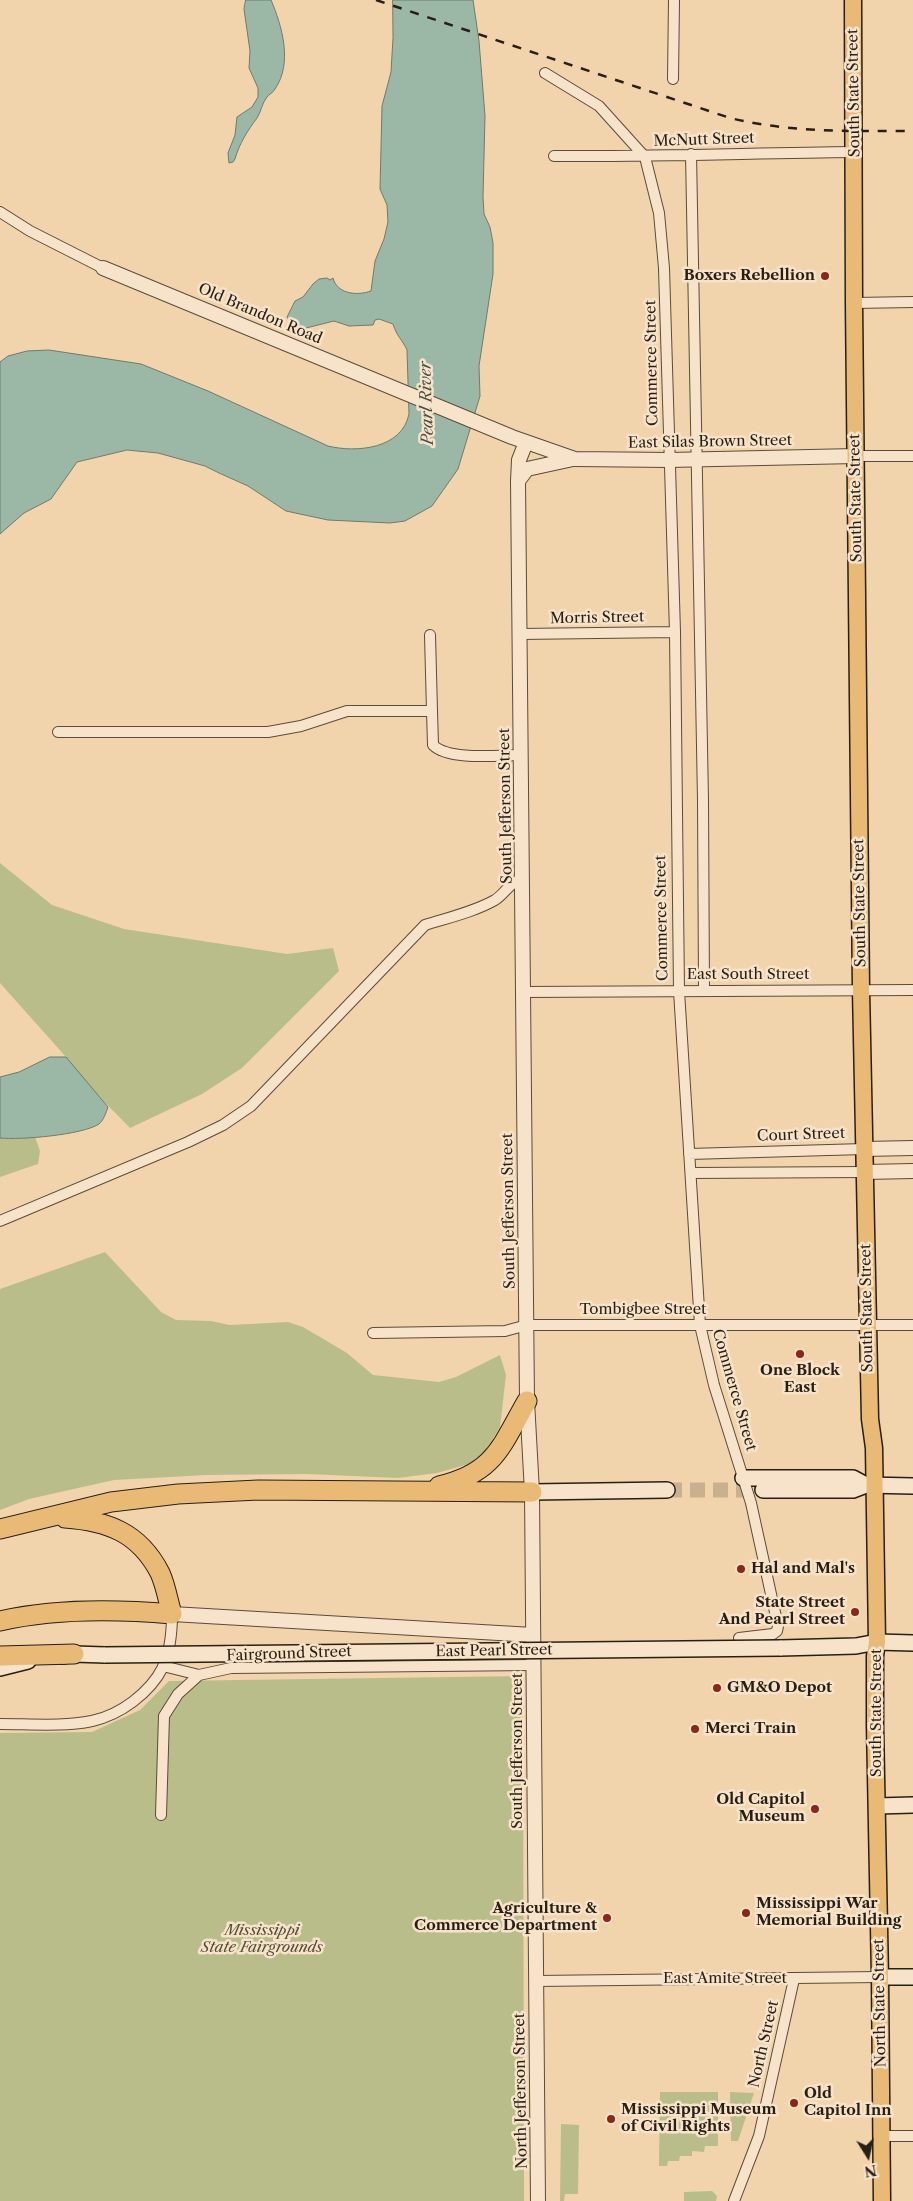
<!DOCTYPE html>
<style>
body{margin:0}
#map{position:relative;width:913px;height:2201px;overflow:hidden;background:#f1d4ac;font-family:"Libre Caslon Text",serif}
canvas{display:block}
.north{position:absolute;left:843px;top:2131px;width:50px;height:50px;-webkit-text-stroke:4px #f6e3c9;paint-order:stroke;rotate:170deg;font-size:14px;font-weight:700;line-height:20px;text-align:center;color:#281f14}
.north::after{content:'';display:block;margin:auto;width:18px;height:22px;background:#281f14;clip-path:polygon(50% 0,100% 100%,50% 72%,0 100%)}
</style>
<div id="map">
<canvas width="913" height="2201"></canvas>
<div class="north">N</div>
</div>
<script>
const context = document.querySelector('canvas').getContext('2d');
context.lineJoin = 'round';
function fill(path, color) {
  context.fillStyle = color;
  context.fill(path, 'evenodd');
}
function stroke(path, color, width, dash) {
  context.strokeStyle = color;
  context.lineWidth = width;
  context.lineCap = dash ? 'butt' : 'round';
  context.setLineDash(dash || []);
  context.stroke(path);
}
function label(font, color, halo, rows, align = 'center') {
  context.font = font + ' "Libre Caslon Text",serif';
  context.lineWidth = 5;
  context.setLineDash([]);
  context.textBaseline = 'middle';
  context.strokeStyle = halo;
  context.fillStyle = color;
  for (const [text, x, y, turn = 0] of rows) {
    context.save();
    context.translate(x, y);
    context.rotate((+turn || 0) * Math.PI / 180);
    context.textAlign = isNaN(turn) ? turn : align;
    if (halo) context.strokeText(text, 0, 0);
    context.fillText(text, 0, 0);
    context.restore();
  }
}
fill(new Path2D(`
 M0,863L52,905L124,929L287,954L333,948L339,971L242,1068L202,1094L130,1128L85,1082L66,1057L0,983Z
 M35,1137L40,1151L38,1164L0,1177V1138L14,1139Z
 M105,1252L161,1312L176,1320L211,1321L230,1325L288,1322L303,1327L347,1353L373,1375L439,1382L456,1377L500,1355L506,1375L500,1427L483,1455L469,1464L437,1473L398,1478L307,1474L206,1475L114,1480L29,1499L0,1510V1289Z
 M523,1676L524,2201H0V1733L92,1732L140,1710L169,1681Z
 M660,2092H718V2146H705L704,2152L692,2151V2156H680L679,2161H668L667,2166H659Z
 M730,2092L754,2093L738,2141H731Z
 M561,2124L579,2125L578,2194H565L564,2201H560Z
 M712,2191L717,2196L716,2201H684V2192Z`), '#b9bd8a');
const water = new Path2D(`
 M246,0H271C282,26 293,63 275,89C273,93 269,94 267,97C262,103 261,112 257,118C248,130 239,144 235,159L233,162L229,163L228,153L235,135L237,117L252,107L258,97V88L249,68L250,51L244,9Z
 M393,0H473L479,41L485,116L483,197L484,214L490,227L493,243V274L479,366L480,396L458,469L432,506L405,521L390,523L328,520L286,511L248,486L219,473L205,466L158,453L127,450L77,462L51,499L24,513L0,534V362L8,356L27,351L49,350L141,364L208,391L328,446C356,453 402,449 409,414L407,350C402,339 397,337 393,324L379,319L375,320L373,325L349,326L334,321L306,328L293,326L287,317L295,301L303,297L313,284L319,279L327,278L330,280L333,278C337,294 357,296 371,291L375,261L384,239L388,222L387,205L380,189L382,106L391,72L393,38Z
 M50,1057H66L108,1107C106,1113 103,1121 99,1124C82,1135 21,1140 0,1138V1077L19,1072Z`);
fill(water, '#9bb8a7');
stroke(water, '#6d7b6c', 1);
stroke(new Path2D(`
 M667,1490H763`), '#c9b08e', 15, [15, 8]);
const minor = new Path2D(`
 M545,73L599,106L645,157L659,213L664,268L675,632L679,991L700,1325L714,1385L751,1503L778,1626L777,1631L773,1634L739,1638
 M673,79L674,0
 M691,154L703,800L704,991
 M554,156C654,157 754,153 854,152
 M0,212L30,231L103,268
 M854,303L913,302
 M856,456H913
 M520,634L675,632
 M430,635L432,711
 M58,732H268L301,726L347,711H432L433,745C449,761 499,755 521,755
 M523,992L913,990
 M689,1154L864,1149
 M691,1173L865,1172
 M0,1221L188,1142L223,1125L251,1106L425,925C447,918 474,912 495,900C506,893 509,882 523,879
 M373,1333L505,1331L527,1325H913
 M163,1666L199,1675
 M0,1724C30,1724 63,1727 92,1721C120,1715 150,1693 163,1667C170,1651 172,1632 172,1614
 M161,1815L164,1716L178,1694L199,1675L231,1668L533,1665
 M536,1981L880,1977
 M882,2136H913
 M734,2201L759,2136L794,1979`);
const tertiary = new Path2D(`
 M103,268L512,437L575,459L669,460L856,456
 M526,442L519,460L518,481L527,1401L532,1492L538,2201
 M518,481L527,469L573,459
 M864,1149L913,1148
 M865,1172L913,1171
 M172,1614L533,1635`);
const secondary = new Path2D(`
 M743,1478H853L866,1485
 M763,1490H853L866,1485L913,1486
 M532,1492L667,1490
 M780,1648L856,1646L877,1642L913,1643
 M63,1656L74,1654L105,1655
 M0,1668L28,1661
 M877,1806L913,1805
 M880,1977H913`);
const primary = new Path2D(`
 M853,0L854,303L861,990L870,1419L874,1448L877,1642L875,1656V1725L880,1977L882,2201`);
const motorway = new Path2D(`
 M439,1486C495,1473 501,1446 527,1401
 M0,1529L111,1502L178,1494L258,1490L532,1492
 M0,1621C56,1608 115,1609 172,1614C168,1601 166,1586 160,1573C139,1532 107,1521 65,1518
 M0,1656L74,1654`);
stroke(minor, '#5a4c3a', 12);
stroke(tertiary, '#5a4c3a', 16);
stroke(secondary, '#281f14', 18);
stroke(primary, '#281f14', 19);
stroke(motorway, '#281f14', 21);
stroke(minor, '#f6e3c9', 10);
stroke(tertiary, '#f6e3c9', 14);
stroke(secondary, '#f6e3c9', 15);
stroke(primary, '#e8ba76', 16);
stroke(motorway, '#e8ba76', 19);
stroke(new Path2D(`
 M376,0L730,118C793,133 849,131 913,131`), '#281f14', 2.5, [9, 9]);
const secondaryBridge = new Path2D(`
 M105,1655L780,1648`);
stroke(secondaryBridge, '#281f14', 18, []);
stroke(secondaryBridge, '#f6e3c9', 15);
for (const [x, y, r, color] of [
 [825,276,5,"#8f2418"],
 [800,1354,5,"#8f2418"],
 [741,1569,5,"#8f2418"],
 [855,1612,5,"#8f2418"],
 [717,1688,5,"#8f2418"],
 [695,1729,5,"#8f2418"],
 [815,1809,5,"#8f2418"],
 [746,1913,5,"#8f2418"],
 [607,1918,5,"#8f2418"],
 [794,2103,5,"#8f2418"],
 [611,2119,5,"#8f2418"]
]) {
  const dot = new Path2D();
  dot.arc(x, y, r, 0, 2 * Math.PI);
  context.fillStyle = color;
  context.fill(dot);
  stroke(dot, '#f6e3c9', 2);
}
label('15px', '#281f14', '#f6e3c9', [
 ["South State Street",854,93,-91],
 ["McNutt Street",704,140,-2],
 ["Old Brandon Road",260,314,23],
 ["Commerce Street",652,363,-91],
 ["East Silas Brown Street",710,442,-1],
 ["South State Street",856,498,-91],
 ["Morris Street",597,618,-1],
 ["South Jefferson Street",506,806,-91],
 ["South State Street",860,903,-91],
 ["Commerce Street",662,918,-91],
 ["East South Street",748,975],
 ["Court Street",801,1135,-2],
 ["South Jefferson Street",509,1211,-91],
 ["South State Street",867,1308,-91],
 ["Tombigbee Street",643,1310],
 ["Commerce Street",734,1390,74],
 ["East Pearl Street",494,1651,-1],
 ["Fairground Street",289,1654,-2],
 ["South State Street",877,1713,-90],
 ["South Jefferson Street",518,1751,-90],
 ["East Amite Street",725,1979],
 ["North State Street",880,2003,-91],
 ["North Street",764,2044,-77],
 ["North Jefferson Street",521,2091,-91]
]);
label('bold 15px', '#281f14', '#f6e3c9', [
 ["Boxers Rebellion",815,276,"right"],
 ["One Block",800,1371,"center"],
 ["East",800,1388,"center"],
 ["Hal and Mal's",751,1569],
 ["State Street",845,1603,"right"],
 ["And Pearl Street",845,1620,"right"],
 ["GM&O Depot",727,1688],
 ["Merci Train",705,1729],
 ["Old Capitol",805,1800,"right"],
 ["Museum",805,1817,"right"],
 ["Mississippi War",756,1904],
 ["Memorial Building",756,1921],
 ["Agriculture &",597,1909,"right"],
 ["Commerce Department",597,1926,"right"],
 ["Old",804,2094],
 ["Capitol Inn",804,2111],
 ["Mississippi Museum",621,2110],
 ["of Civil Rights",621,2127]
], 'left');
label('italic 15px', '#544e37', '#f6e3c9', [
 ["Mississippi",262,1931],
 ["State Fairgrounds",262,1948]
]);
label('italic 16px', '#4a4d40', '#f6e3c9', [
 ["Pearl River",427,403,-92]
]);
</script>
